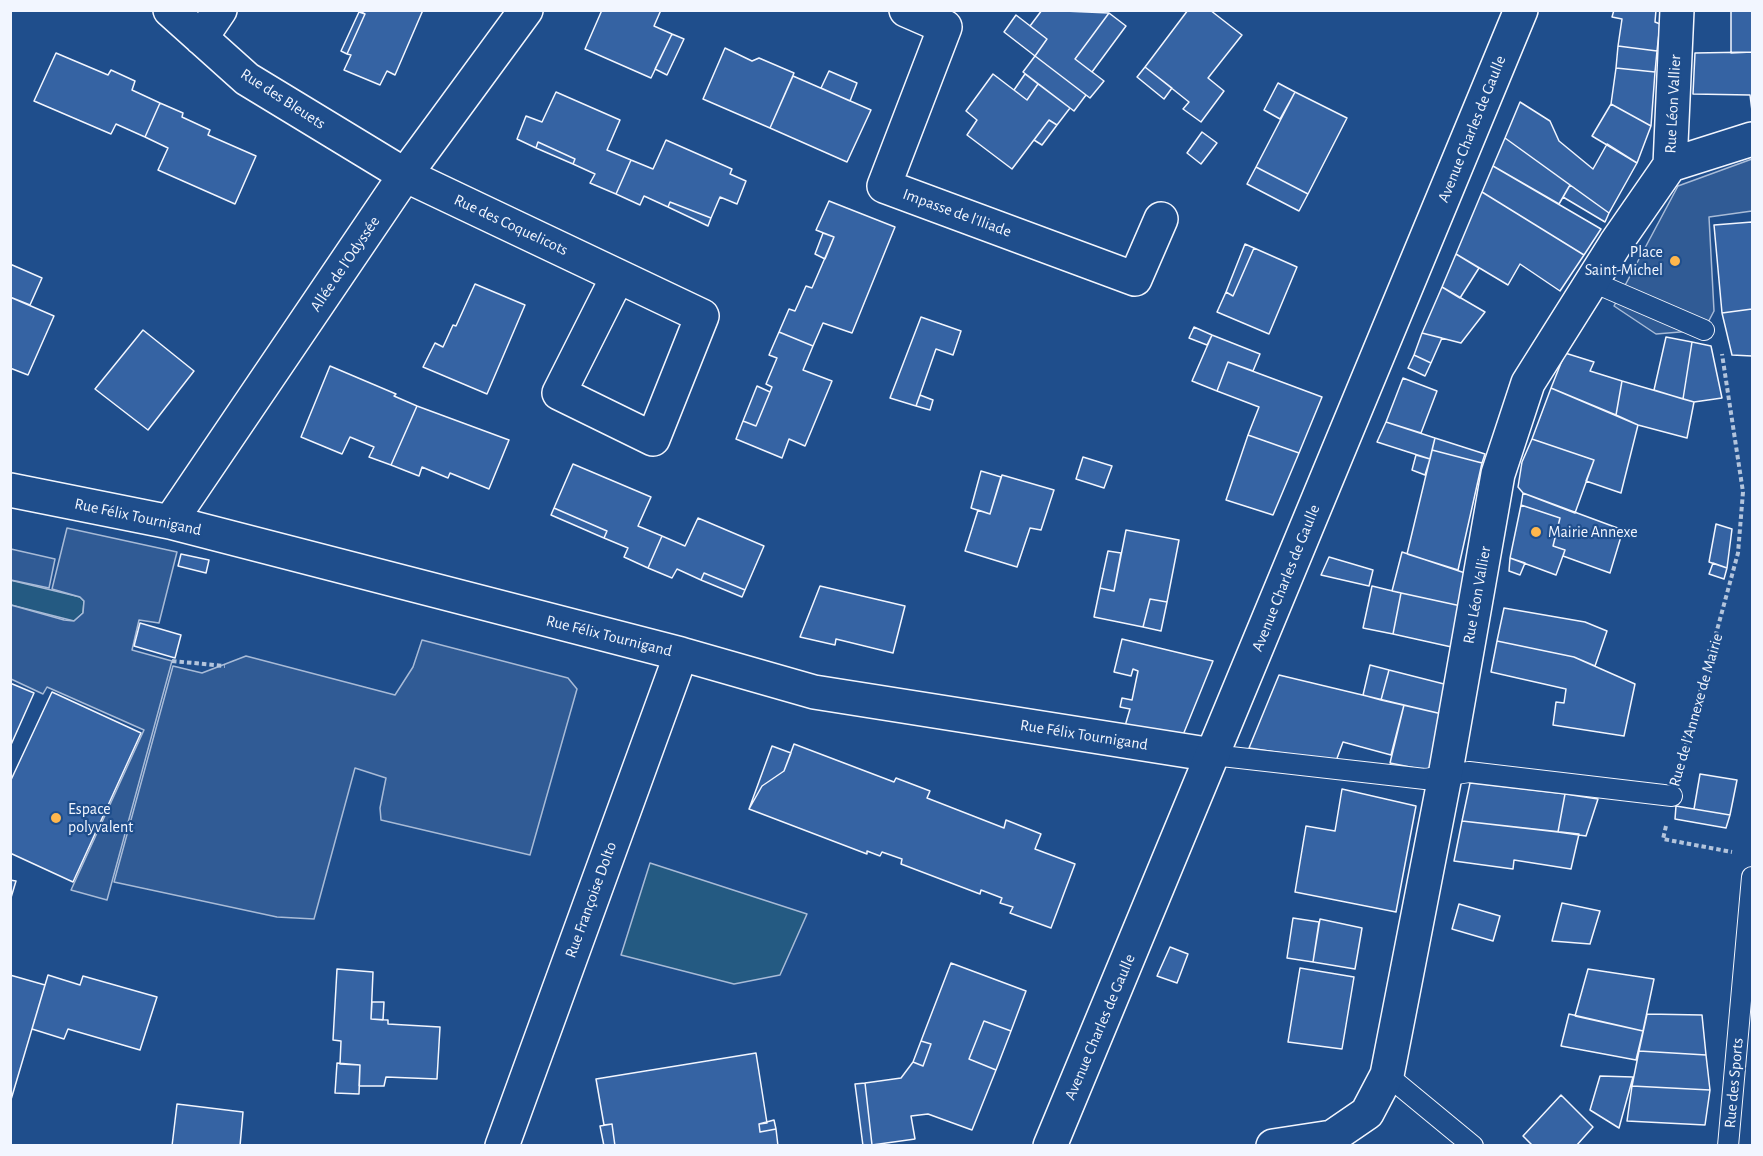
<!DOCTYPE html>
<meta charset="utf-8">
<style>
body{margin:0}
#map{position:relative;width:1763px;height:1156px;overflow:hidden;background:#1f4e8c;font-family:"Alegreya Sans",sans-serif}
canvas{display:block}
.frame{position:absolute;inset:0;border:12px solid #f2f6ff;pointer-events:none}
</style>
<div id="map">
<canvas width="1763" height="1156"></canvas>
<div class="frame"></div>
</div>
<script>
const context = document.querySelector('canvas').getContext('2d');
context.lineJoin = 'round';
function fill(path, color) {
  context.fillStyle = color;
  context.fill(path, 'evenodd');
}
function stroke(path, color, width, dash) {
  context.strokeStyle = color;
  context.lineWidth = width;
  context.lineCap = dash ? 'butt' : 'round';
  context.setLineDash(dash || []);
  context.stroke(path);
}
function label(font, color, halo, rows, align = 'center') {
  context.font = font + ' "Alegreya Sans",sans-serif';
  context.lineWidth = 4.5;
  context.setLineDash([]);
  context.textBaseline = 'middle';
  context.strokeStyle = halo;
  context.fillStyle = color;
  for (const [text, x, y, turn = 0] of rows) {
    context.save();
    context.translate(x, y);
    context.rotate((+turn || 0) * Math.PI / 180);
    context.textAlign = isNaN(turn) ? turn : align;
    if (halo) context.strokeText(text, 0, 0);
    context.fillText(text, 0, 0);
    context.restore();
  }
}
const green = new Path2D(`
 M10,580L80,597L84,601L83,613L74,621L11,605Z
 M650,863L807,914L780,975L734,984L621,955Z`);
fill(green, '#245a82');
stroke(green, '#a8bbd7', 1.5);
const parking = new Path2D(`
 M1752,159V211L1709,217L1714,311L1704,330L1656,334L1614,306L1678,186Z
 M67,528L177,552L159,623L139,620L132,650L172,661L107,900L71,890L144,730L47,687L43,694L11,679V605L64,620L74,621L83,613L84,601L80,597L52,589Z
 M11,549L55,559L49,588L11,580Z
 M422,640L568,678L577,689L530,855L381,820L380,808L386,778L355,768L314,919L277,917L114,882L173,666L202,673L246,656L395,695L413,667Z`);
fill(parking, '#305b95');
stroke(parking, '#a8bbd7', 1.5);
const building = new Path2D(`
 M359,10H423L395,75L387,71L380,85L344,70L351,55L347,54L365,14Z
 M602,10H661L654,26L672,34L651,78L585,49Z
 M1042,10L1109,13L1075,59L1104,81L1090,98L1035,56L1047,39L1030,26Z
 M1188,10H1210L1242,35L1208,78L1224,91L1201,122L1183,109L1189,102L1145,67Z
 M1614,10H1656L1655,22L1660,24L1657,51L1618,46L1622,19L1612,17Z
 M1731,10H1752V52L1731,53Z
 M359,12L365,14L347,54L341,51Z
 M1109,13L1126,26L1092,72L1075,59Z
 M1016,15L1047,39L1035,56L1004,32Z
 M672,34L684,39L667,75L655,69Z
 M1618,46L1657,51L1655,72L1616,68Z
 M725,48L752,61L759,58L794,73L770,128L703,99Z
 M1752,52V111L1750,95L1693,94L1695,53Z
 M56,53L108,75L111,70L135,81L132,90L160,103L145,137L116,124L111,134L34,101Z
 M1035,56L1086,95L1074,111L1023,72Z
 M1145,67L1172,88L1164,99L1137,77Z
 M1616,68L1655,72L1651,126L1611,104Z
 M829,71L857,83L850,101L821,88Z
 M993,74L1027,100L1038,84L1070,108L1057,125L1049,120L1012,169L967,135L977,120L966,111Z
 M1025,74L1038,84L1027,100L1014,90Z
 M793,76L871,110L847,162L770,128Z
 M1278,83L1295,92L1280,119L1264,110Z
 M556,92L620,120L607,150L631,160L616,194L590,183L595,174L573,164L575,159L538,142L536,148L517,139L526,116L542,122Z
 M1295,92L1347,118L1308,194L1256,167Z
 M1520,102L1550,121L1559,141L1593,169L1607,144L1637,163L1609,213L1505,138Z
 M160,103L183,113L182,117L210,130L208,135L256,156L235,204L158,170L168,148L145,137Z
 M1611,104L1651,126L1637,163L1592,136Z
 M1049,120L1057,125L1042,145L1034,140Z
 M1202,132L1217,143L1201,164L1187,153Z
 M1505,138L1570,185L1559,204L1493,166Z
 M666,140L732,169L730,174L746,181L737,204L720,197L711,218L670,202L668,207L644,196L640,205L616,194L631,160L653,169Z
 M538,142L575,159L573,164L536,148Z
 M1493,166L1601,229L1584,255L1482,192Z
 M1256,167L1308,194L1299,211L1247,184Z
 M1570,185L1609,213L1605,222L1563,197Z
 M1482,192L1584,255L1560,291L1520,264L1508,285L1456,254Z
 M829,201L895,227L852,333L823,323L813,346L779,332L789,309L795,311L806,286L812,288L834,237L816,230Z
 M670,202L711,218L708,226L668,207Z
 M1752,222V309L1722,313L1714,225Z
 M823,233L834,237L825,259L815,254Z
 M1245,244L1254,248L1233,296L1226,292Z
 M1254,248L1297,267L1269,334L1217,312L1226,292L1233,296Z
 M1456,254L1479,268L1460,298L1442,287Z
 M10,264L42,278L30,305L10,297Z
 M475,284L525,305L487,394L423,367L435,343L443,347L453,325L456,326Z
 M1442,287L1485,312L1461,343L1422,333Z
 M10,297L54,316L28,375L10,368Z
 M1752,309V367V356L1732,355L1722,313Z
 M921,317L961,331L953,355L936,349L916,406L890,398Z
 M1194,327L1212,335L1207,345L1189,338Z
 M143,330L194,371L148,430L95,389Z
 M779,332L813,346L803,370L832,381L805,446L789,439L782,458L736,439L743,421L756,426L770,392L772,387L766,384L777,358L769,355Z
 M1422,333L1442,338L1431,363L1414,355Z
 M1212,335L1260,354L1253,371L1228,362L1217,391L1192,381Z
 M1666,337L1692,342L1683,399L1654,390Z
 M1692,342L1711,346L1722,398L1694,402L1683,399Z
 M1565,353L1594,362L1590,371L1622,381L1616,415L1551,388Z
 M1414,355L1431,363L1425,376L1408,368Z
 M1228,362L1322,397L1299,453L1248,435L1259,407L1217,391Z
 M330,366L396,394L394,396L417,406L391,465L369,457L374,447L350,437L342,454L301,437Z
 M1403,378L1437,391L1421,433L1386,422Z
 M1622,381L1694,402L1687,438L1638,425L1616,415Z
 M757,386L770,392L756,426L743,421Z
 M1551,388L1638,425L1621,493L1586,481L1594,460L1532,439Z
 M920,395L933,400L930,410L916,406Z
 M417,406L509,440L489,489L450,473L448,478L422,467L419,476L391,465Z
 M1386,422L1435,438L1430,459L1377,442Z
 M1248,435L1299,453L1273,515L1226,500Z
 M1435,438L1485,454L1482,463L1432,450Z
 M1532,439L1594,460L1575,513L1523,493L1518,487L1522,462Z
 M1432,450L1482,463L1458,570L1407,554Z
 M1416,455L1430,459L1425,475L1412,470Z
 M1083,457L1112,466L1104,488L1076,479Z
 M573,464L651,497L638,526L662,536L648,568L624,557L628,548L604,538L607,531L554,508Z
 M981,471L1001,477L990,514L971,508Z
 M1002,475L1054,490L1041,530L1030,528L1017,567L965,551L978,510L990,514Z
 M1523,493L1623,530L1610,573L1563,556L1565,550L1553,546L1560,518L1521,505Z
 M1521,505L1560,518L1553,546L1565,550L1556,575L1510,558Z
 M554,508L607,531L604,538L551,515Z
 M698,518L764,546L745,590L704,573L701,580L677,569L672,578L648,568L662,536L685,546Z
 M1716,524L1732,529L1727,568L1709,562Z
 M1126,530L1179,540L1167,602L1150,599L1143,627L1094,617L1100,588L1114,591Z
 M1108,551L1121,553L1114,591L1100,588Z
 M1402,552L1465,573L1461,606L1392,591Z
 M181,554L209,560L206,573L178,566Z
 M1329,557L1373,570L1369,586L1321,575Z
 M1510,558L1525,563L1520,575L1509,571Z
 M1713,563L1727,568L1724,579L1709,574Z
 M704,573L745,590L742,597L701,580Z
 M820,586L905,606L893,653L836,639L835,645L800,637Z
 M1372,586L1401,593L1393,634L1363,628Z
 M1401,593L1461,606L1456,648L1393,634Z
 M1150,599L1167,602L1161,631L1143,627Z
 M1504,608L1585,622L1607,631L1595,666L1574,657L1497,641Z
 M140,623L181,635L175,658L134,646Z
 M1122,639L1213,661L1183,735L1125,726L1130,709L1120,707L1122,698L1132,700L1138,671L1133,669L1131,676L1114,672Z
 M1497,641L1574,657L1635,684L1624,736L1553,725L1556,702L1564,703L1566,689L1491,672Z
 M1370,665L1389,670L1381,700L1363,695Z
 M1389,670L1448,685L1442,714L1381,700Z
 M1279,675L1404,705L1391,755L1343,742L1336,761L1249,748Z
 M10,683L34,693L10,747Z
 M52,692L141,733L73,882L10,853V782Z
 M1404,705L1442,714L1430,771L1390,763Z
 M794,744L894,782L896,778L930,791L927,798L1004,828L1006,820L1041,834L1035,849L1075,864L1051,928L1010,913L1013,907L1000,903L1002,898L981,890L980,894L901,864L902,859L882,852L880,856L867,851V854L749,809L762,786L784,771Z
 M772,746L791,753L784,771L762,786L749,809Z
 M1700,774L1737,780L1730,815L1694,809Z
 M1470,783L1565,794L1558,832L1462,821Z
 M1342,789L1416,806L1396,912L1295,892L1306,826L1335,831Z
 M1565,794L1598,799L1586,836L1558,832Z
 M1676,806L1730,815L1726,828L1675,819Z
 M1462,821L1579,834L1571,869L1514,860L1513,869L1454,861Z
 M10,880L16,881L10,901Z
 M1562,903L1600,911L1590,944L1552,941Z
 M1459,904L1500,916L1493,941L1452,929Z
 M1293,918L1319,922L1313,962L1287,958Z
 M1320,919L1362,928L1355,969L1313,962Z
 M1170,947L1188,954L1177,983L1157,976Z
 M951,963L1026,991L1011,1031L984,1021L969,1059L996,1070L972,1130L928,1114L911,1116L915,1139L872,1145L865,1083L901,1078L913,1062L923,1066L931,1044L921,1041Z
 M1300,968L1354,977L1342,1049L1288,1042Z
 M337,969L373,972L371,1019L388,1020V1024L440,1027L437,1079L386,1077L384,1086H359L360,1065L340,1064L341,1041L333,1040Z
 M1588,969L1654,979L1643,1031L1575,1016Z
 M10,975L45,985L10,1103Z
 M48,975L80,985L83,976L157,997L140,1050L68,1029L64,1039L32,1029Z
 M372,1002H384L383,1020L371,1019Z
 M1569,1014L1643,1031L1636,1060L1561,1046Z
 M1647,1014L1702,1015L1706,1055L1639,1051Z
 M984,1021L1011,1031L996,1070L969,1059Z
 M921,1041L931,1044L923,1066L913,1062Z
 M1639,1051L1706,1055L1710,1090L1632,1086Z
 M756,1053L767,1123L759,1124L760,1132L776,1129L778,1146H615L612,1124L604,1125L596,1079Z
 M337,1063L360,1065L359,1094L335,1093Z
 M1600,1076L1633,1077L1619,1128L1590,1110Z
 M865,1083L872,1145L867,1146H863L855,1084Z
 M1632,1086L1710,1090L1705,1125L1627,1121Z
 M1561,1095L1593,1127L1576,1146H1533L1523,1136Z
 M177,1104L243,1112L240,1146H172Z
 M774,1120L776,1129L760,1132L759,1124Z
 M612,1124L615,1146H604L600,1126Z`);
fill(building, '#3563a3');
stroke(building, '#f2f6ff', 1.5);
const lane = new Path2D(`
 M1593,282L1704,330
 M1213,755L1425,779L1469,772L1672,796
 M1387,1075L1473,1146
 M1728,1146L1752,877`);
const street = new Path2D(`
 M170,10L247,79L405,175L702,316L653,439L559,393L618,276
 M906,10L945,27L884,186L1135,279L1161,219
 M201,38L220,10
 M1670,165L1752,139
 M10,490L170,522L681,654L814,692L1213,755
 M170,522L405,175L526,10
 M502,1146L681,654
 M1273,1146L1332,1137L1367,1113L1387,1075L1445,776L1498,474L1528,383L1616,243L1670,165L1677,10`);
const primary = new Path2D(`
 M1050,1146L1521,10`);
stroke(lane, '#f2f6ff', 22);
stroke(street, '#f2f6ff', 36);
stroke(primary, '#f2f6ff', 36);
stroke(new Path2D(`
 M172,661L225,666
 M1680,766L1738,553L1743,492L1722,354
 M1666,826L1663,839L1732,852`), '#b3c4dc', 4, [4.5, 3]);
stroke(lane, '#1f4e8c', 20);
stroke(street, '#1f4e8c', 33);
stroke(primary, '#1f4e8c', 33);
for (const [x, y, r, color] of [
 [1675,261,6,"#ffb74d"],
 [1536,532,6,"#ffb74d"],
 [56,818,6,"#ffb74d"]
]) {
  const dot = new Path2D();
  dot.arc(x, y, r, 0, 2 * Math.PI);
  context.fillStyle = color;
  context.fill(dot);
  stroke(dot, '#1f4e8c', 2);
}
label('16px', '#f2f6ff', '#1f4e8c', [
 ["Rue des Bleuets",283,99,33],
 ["Rue Léon Vallier",1673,104,-87],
 ["Avenue Charles de Gaulle",1472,129,-68],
 ["Impasse de l'Iliade",957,213,20],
 ["Rue des Coquelicots",511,225,25],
 ["Allée de l'Odyssée",345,264,-56],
 ["Rue Félix Tournigand",138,517,12],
 ["Avenue Charles de Gaulle",1286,578,-68],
 ["Rue Léon Vallier",1477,595,-80],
 ["Rue Félix Tournigand",609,636,14],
 ["Rue de l'Annexe de Mairie",1696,710,-74],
 ["Rue Félix Tournigand",1084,735,9],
 ["Rue Françoise Dolto",591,900,-70],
 ["Avenue Charles de Gaulle",1100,1027,-67],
 ["Rue des Sports",1734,1083,-85]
]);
label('16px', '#f2f6ff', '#1f4e8c', [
 ["Place",1663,252,"right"],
 ["Saint-Michel",1663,270,"right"],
 ["Mairie Annexe",1548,532],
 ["Espace",68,809],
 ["polyvalent",68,827]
], 'left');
</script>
